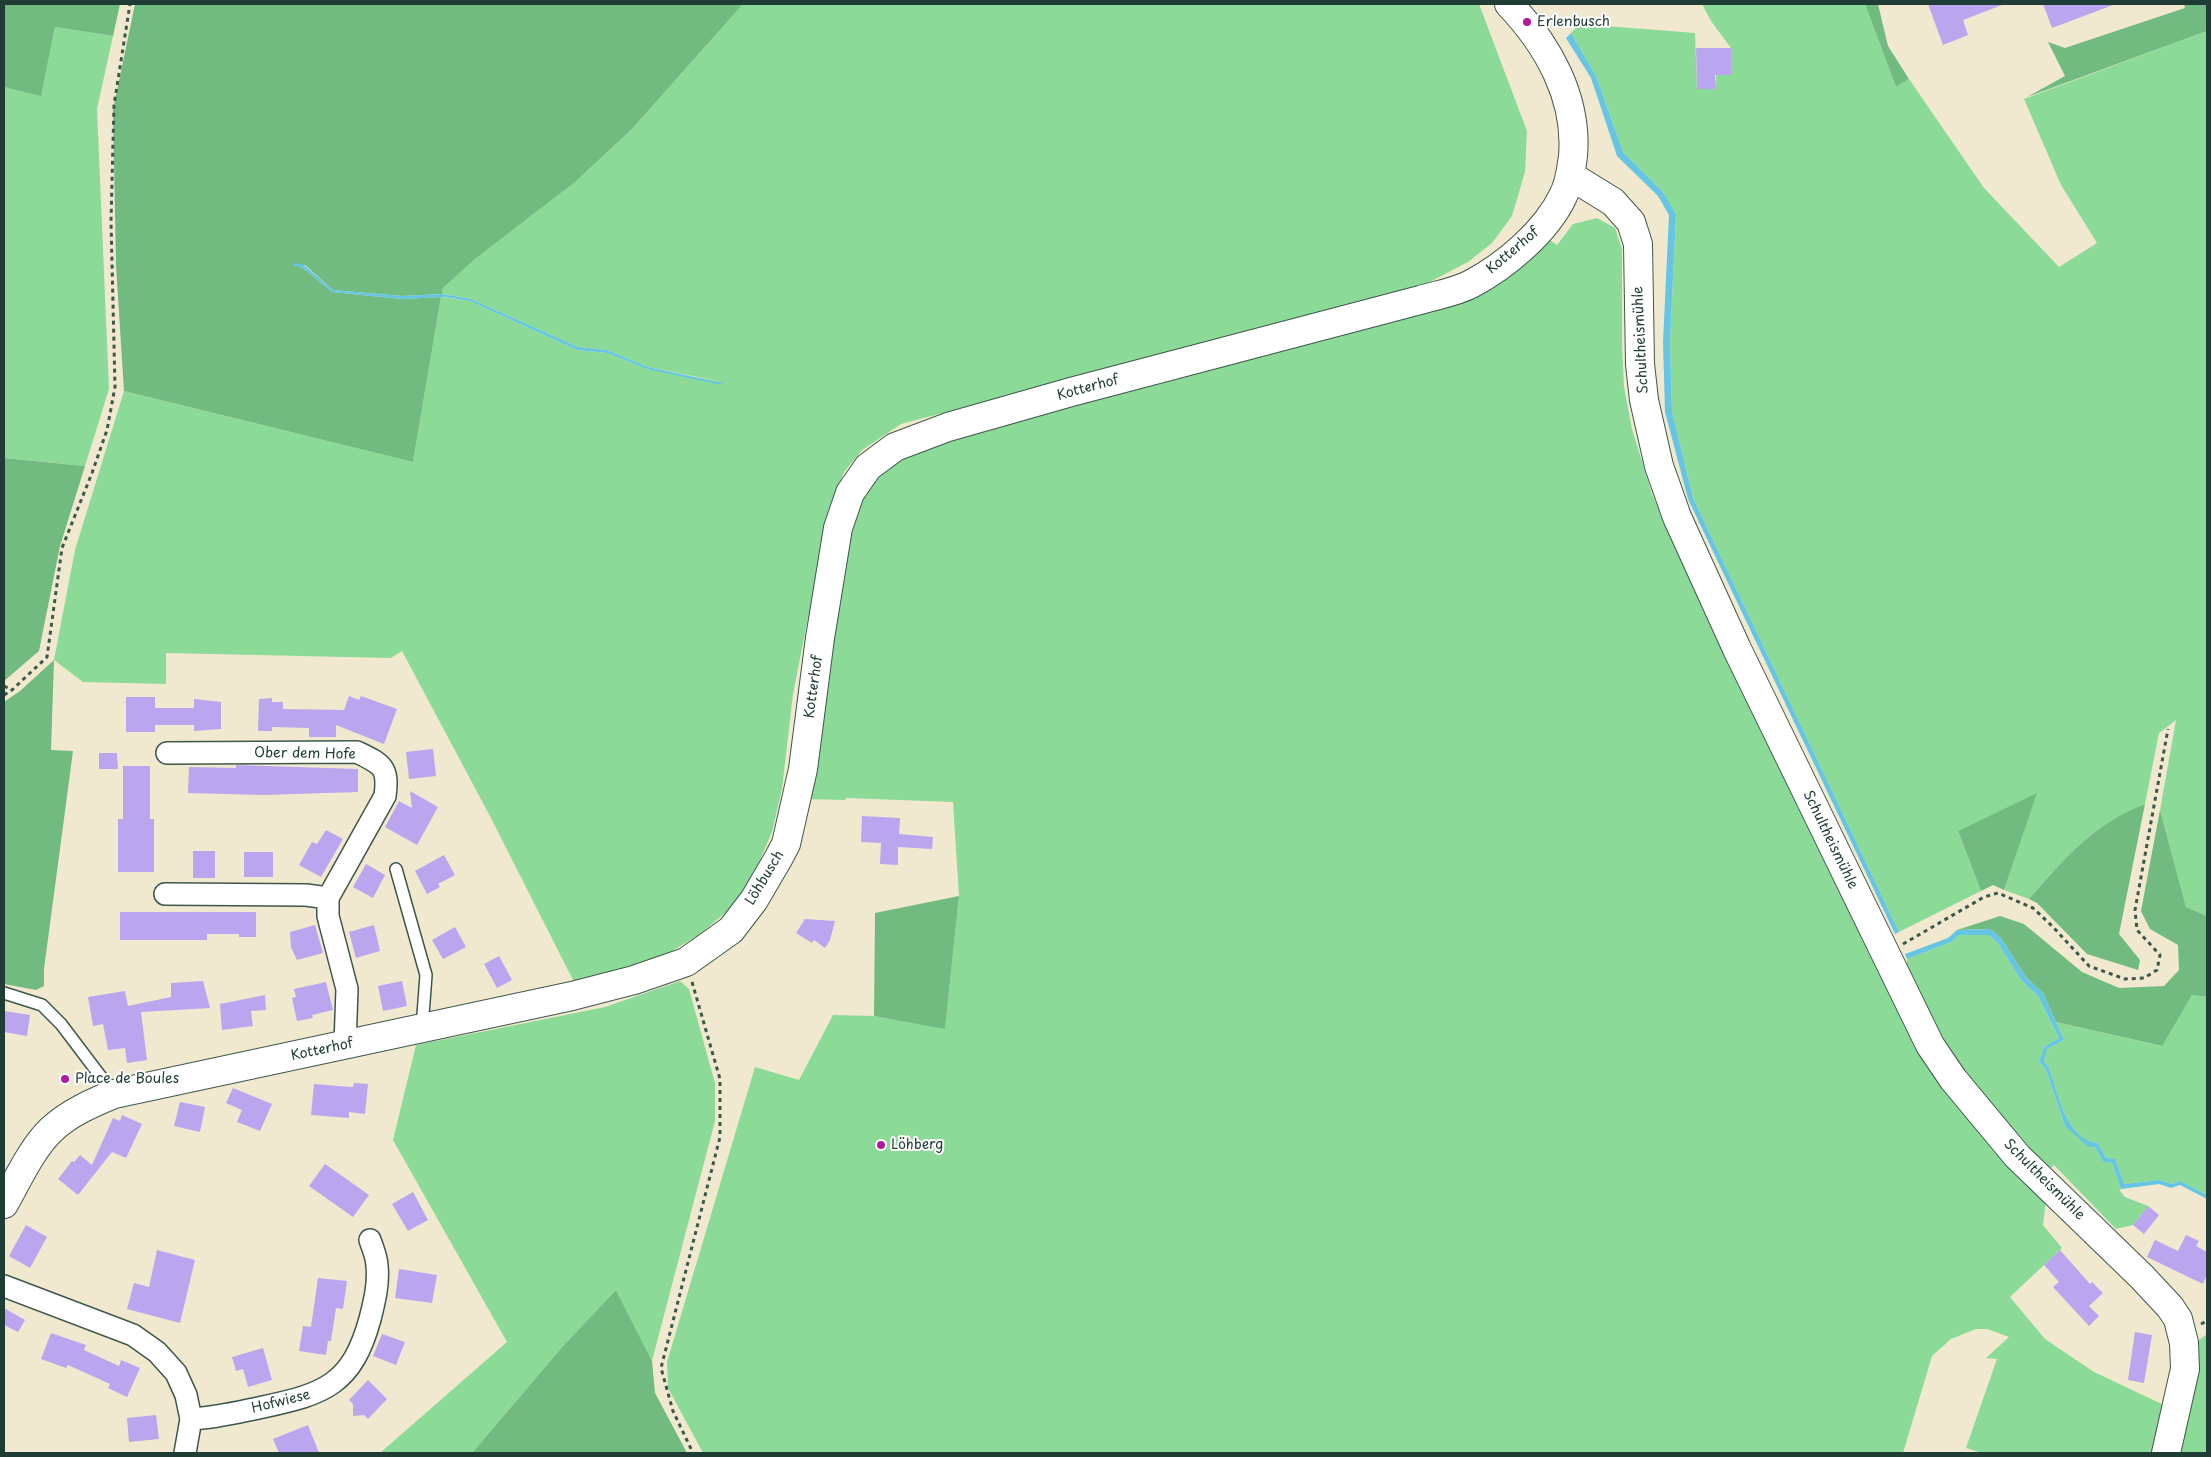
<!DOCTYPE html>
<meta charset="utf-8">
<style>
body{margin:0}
#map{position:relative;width:2211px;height:1457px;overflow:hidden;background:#f0e9cf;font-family:"Playpen Sans",sans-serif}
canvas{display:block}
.frame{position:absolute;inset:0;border:5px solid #1f3d34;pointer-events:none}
</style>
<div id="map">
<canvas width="2211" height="1457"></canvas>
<div class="frame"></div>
</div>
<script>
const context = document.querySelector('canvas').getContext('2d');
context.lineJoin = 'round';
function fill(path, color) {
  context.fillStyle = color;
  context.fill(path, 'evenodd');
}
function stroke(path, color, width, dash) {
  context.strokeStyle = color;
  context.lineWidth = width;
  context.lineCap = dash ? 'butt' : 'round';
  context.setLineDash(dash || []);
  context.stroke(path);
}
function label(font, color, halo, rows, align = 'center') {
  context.font = font + ' "Playpen Sans",sans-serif';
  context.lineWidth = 4;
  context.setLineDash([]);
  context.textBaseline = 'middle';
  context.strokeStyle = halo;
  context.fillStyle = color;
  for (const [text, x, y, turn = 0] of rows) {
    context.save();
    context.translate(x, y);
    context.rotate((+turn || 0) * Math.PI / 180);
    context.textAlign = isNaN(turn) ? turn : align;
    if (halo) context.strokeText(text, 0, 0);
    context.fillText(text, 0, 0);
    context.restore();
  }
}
fill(new Path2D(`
 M743,4H1479L1527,131L1525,172L1512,216L1492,243L1468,262L1422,286L901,424L862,450L844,472L830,506L793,694L782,789L772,832L755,872L732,907L700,934L662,957L621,971L574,982L492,820L402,651L391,658L166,653V684L83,682L54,660L75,550L124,391L413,462L441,297L470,301L577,350L607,353L647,369L722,382L648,367L607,350L578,347L471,299L442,294V289L475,259L574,183L632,129Z
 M1702,4H1865L1896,87L1909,79L1984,188L2059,267L2097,243L2061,185L2024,99L2207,31V916L2186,907L2160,810L2176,720L2159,733L2145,804C2094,823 2063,860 2029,899L2004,890L2036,794L1958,831L1981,891L1899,932L1693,498L1672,412L1670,342L1676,214L1663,192L1623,152L1596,76L1571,33L1581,23L1589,22L1606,26L1695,33L1697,89H1716V75H1731V48L1711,21Z
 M55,27L113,36L97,109L109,389L85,466L4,458V87L41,95Z
 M1597,218L1615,228L1622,249V344L1624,387L1632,429L1652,494L1713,632L1754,710L1930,1069L2046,1200L2043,1225L2062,1248L2010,1297L2045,1339L2094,1372L2164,1405L2153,1453H1982L1966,1448L1997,1359L1986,1358L2009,1337L1987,1329H1976L1951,1339L1932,1356L1903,1453H703L668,1388L667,1362L755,1067L799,1080L833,1015L874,1016L945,1028L959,896L953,802L846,798L845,800L801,799L854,494L897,450L1423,304L1544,236L1557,245L1573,224Z
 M1959,935H1988L1997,942L2022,981L2038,996L2059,1038L2044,1047L2039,1062L2046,1070L2065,1126L2095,1147L2103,1162L2112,1163L2121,1189L2120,1191L2125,1197L2148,1206L2133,1225L2116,1229L2054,1165L2049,1170L1971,1082L1934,1023L1906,967L1907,959L1951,942Z
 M680,981L689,989L715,1083V1121L652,1361L616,1290L563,1346L472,1453H380L507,1342L393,1140L416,1045L605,1007Z
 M2192,995L2207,997V1195L2180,1181L2171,1184L2160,1180L2124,1184L2115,1160L2106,1158L2098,1143C2066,1140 2058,1093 2049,1068L2044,1061L2047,1049L2064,1040L2056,1022L2161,1046Z
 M2207,1334V1453H2179L2199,1340Z`), '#8cda98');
fill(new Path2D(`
 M4,4H120L113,36L55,27L41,96L4,87Z
 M135,4H743L632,129L574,183L475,259L442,289V294L402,296L333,290L305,265H294L303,268L332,292L402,299L441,297L413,462L124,391L116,265L113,110Z
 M1865,4H1878L1888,46L1909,79L1896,87Z
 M2184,4H2207V31L2027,97L2065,76L2048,42L2065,48L2185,8Z
 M4,458L85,466L60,546L39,651L4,681Z
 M54,660L51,750L73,751L44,969V986L36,990L4,984V702L20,691Z
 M2037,793L2004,890L1993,885L1981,891L1958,831Z
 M2145,804L2119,934L2140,960L2138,970L2087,954L2037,903L2029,899C2063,860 2094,823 2145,804Z
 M2160,810L2186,907L2207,916V997L2192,995L2162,1046L2056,1022L2043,993L2026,977L2001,938L1990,929L1957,930L2000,916L2024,924L2082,972L2119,988L2164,986L2179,970L2178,945L2150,929L2141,911Z
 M959,896L945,1029L874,1016L875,913Z
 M616,1290L652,1361L655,1393L687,1453H472L563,1346Z`), '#71ba80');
fill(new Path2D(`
 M1571,33L1596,76L1623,152L1663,192L1676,214L1670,342L1672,412L1693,498L1899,932L1895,934L1688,499L1665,412L1663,342L1669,215L1658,196L1617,156L1591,78L1566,38Z
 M294,263L304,265L333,290L402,296L442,294L471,299L578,347L607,350L648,367L722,383V385L647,369L607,353L577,350L470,301L444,297L402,299L332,292L303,268L293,265Z
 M1990,929L2001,938L2026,977L2043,993L2064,1040L2047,1049L2044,1061L2049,1068C2058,1093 2066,1140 2098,1143L2106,1158L2115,1159L2124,1184L2160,1180L2171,1184L2180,1181L2207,1195V1199L2180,1185L2171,1188L2159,1184L2121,1189L2112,1163L2103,1162L2095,1147L2087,1146L2065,1126L2046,1070L2039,1062L2044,1047L2059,1038L2038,996L2022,981L1997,942L1988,935H1959L1951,942L1907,959L1905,954L1948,938L1957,930Z`), '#65c5e3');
fill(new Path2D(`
 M1928,4H2002V5L1963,20L1968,35L1943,45Z
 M2043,4H2112L2113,5L2052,28Z
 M1696,48H1731V75H1715L1716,89H1697Z
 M349,696L359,700L361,696L397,709L384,744L336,725V737H309V728L272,727V731H258L259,699L272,698V702H283V709L344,710Z
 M126,697H155V708H194V699L221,702V729L194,731V725H155V732H126Z
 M433,749L436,776L409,779L406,752Z
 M99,753H117L118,769H99Z
 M236,765L358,769V792L264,795L188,793L189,767L236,768Z
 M123,766H150V819H154V872H118V819H123Z
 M410,791L438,807L417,845L385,827L399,801L412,808Z
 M862,816L900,818L899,834L933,837L932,849L898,847V865L880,864L881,843L861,842Z
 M326,830L343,839L321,877L299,865L312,842L317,844Z
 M193,851H215V878H193Z
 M244,852H273V877H244Z
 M444,855L455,875L438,884L440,887L427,894L415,871Z
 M366,864L385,875L373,898L353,887Z
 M120,912H256V937H239V934H207V940H120Z
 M805,919L835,921L830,940L825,948L814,940L812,943L796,933Z
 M315,925L323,953L297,960L291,947L290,932Z
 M374,925L380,951L356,958L349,932Z
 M455,927L466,947L443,959L432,940Z
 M499,956L512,980L497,988L484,964Z
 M203,981L210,1008L141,1012L147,1060L127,1063L125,1048L108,1050L103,1024L93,1026L88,997L125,991L128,1006L171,997V983Z
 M402,981L407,1006L383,1011L378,986Z
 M326,982L333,1010L312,1015L313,1018L297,1021L292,998L296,997L294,989Z
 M265,995L266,1010L251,1011L253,1026L222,1030L220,1004Z
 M4,1011L30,1015L27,1036L4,1032Z
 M354,1083L368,1084L365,1114L349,1112V1118L311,1115L314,1084L350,1087H353Z
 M233,1088L272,1104L260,1131L237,1122L242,1110L226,1103Z
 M180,1102L205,1107L200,1132L174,1126Z
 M122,1115L142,1124L126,1158L112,1152L78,1195L58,1179L72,1161L74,1162L80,1155L92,1165L113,1118L120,1121Z
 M325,1164L369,1195L353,1217L309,1186Z
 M413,1192L428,1220L408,1231L392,1204Z
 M2148,1206L2159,1215L2144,1234L2133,1225Z
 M26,1225L47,1237L30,1268L9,1256Z
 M2186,1235L2199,1241L2196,1246L2207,1252V1274L2203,1284L2147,1257L2155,1240L2178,1251Z
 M157,1250L195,1260L180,1323L127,1309L134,1283L149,1287Z
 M2060,1250L2090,1284L2092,1282L2103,1293L2089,1306L2099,1316L2089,1326L2053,1287L2059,1282L2044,1265Z
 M399,1269L437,1275L432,1303L395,1298Z
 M318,1278L347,1281L343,1309L336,1308L331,1341H328L326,1355L299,1351L303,1326L311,1327Z
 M4,1308L25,1320L18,1332L4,1325Z
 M2135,1332L2152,1335L2144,1383L2128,1380Z
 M51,1333L86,1345L84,1350L119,1366L121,1360L140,1368L127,1397L108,1388L110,1384L68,1365L66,1368L41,1359Z
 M382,1334L405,1342L396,1365L373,1356Z
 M263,1348L272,1380L248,1387L243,1369L236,1371L232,1357Z
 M368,1380L387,1399L368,1419L364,1415L353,1416V1404L349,1400Z
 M156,1415L159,1439L129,1442L127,1418Z
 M308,1425L319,1453H279L273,1439Z`), '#b9a6ef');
const lane = new Path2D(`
 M396,869L426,975L422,1028
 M4,993L42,1005L61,1024L114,1094`);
const street = new Path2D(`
 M167,753L357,752C382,764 389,767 385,796L328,898V916L347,989L345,1045
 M165,894L306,895L328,898
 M4,1286L133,1335L157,1352L176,1373L186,1395L191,1419L185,1453
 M191,1419C216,1418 239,1412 263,1407C324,1394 352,1385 370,1319C374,1303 379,1284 377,1266C377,1258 373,1249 370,1240`);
const secondary = new Path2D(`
 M1571,176L1613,202L1631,222L1638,244L1640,364L1644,400L1659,466L1677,517L1737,649L1930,1045L1953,1079L2017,1156L2142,1277L2170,1307L2178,1319L2184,1343L2185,1369L2166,1453
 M4,1204C17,1181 32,1148 51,1130C69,1113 92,1103 114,1094L572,996L634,980L686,962L731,930L754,900L778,859L786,844L803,769L820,638L838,528L850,493L868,467L895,447L948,427L1071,392L1420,300C1437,295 1456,292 1471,284C1505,266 1546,232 1563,196C1570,183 1571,170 1573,156C1578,98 1548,45 1509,4`);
stroke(lane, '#3e574b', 14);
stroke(street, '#3e574b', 24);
stroke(secondary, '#3e574b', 30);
stroke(new Path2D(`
 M4,686L12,690
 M4,695L12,690L47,657L62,548L92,473L107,430L115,387L111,221L114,105L130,4
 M1903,944L1984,897L1998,893L2033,908L2053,927L2089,966L2125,979L2144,978L2157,970L2160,955L2137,930L2135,910L2168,729
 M692,982L720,1079V1137L661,1368L673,1411L693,1453
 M2201,1324L2207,1321`), '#3e574b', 3, [4, 4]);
stroke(lane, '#fff', 11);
stroke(street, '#fff', 21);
stroke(secondary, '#fff', 28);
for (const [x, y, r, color] of [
 [1527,22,5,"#b5179e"],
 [65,1079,5,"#b5179e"],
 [881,1145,5,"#b5179e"]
]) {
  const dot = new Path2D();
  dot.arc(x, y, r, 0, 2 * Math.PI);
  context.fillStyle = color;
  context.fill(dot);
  stroke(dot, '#fff', 2);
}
label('14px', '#1f3d34', '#fff', [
 ["Erlenbusch",1537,22],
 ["Place de Boules",75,1079],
 ["Löhberg",891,1145]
], 'left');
label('14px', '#1f3d34', '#fff', [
 ["Kotterhof",1513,251,-40],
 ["Schultheismühle",1641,340,-93],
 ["Kotterhof",1088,388,-15],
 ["Kotterhof",814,687,-82],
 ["Ober dem Hofe",305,754,1],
 ["Schultheismühle",1830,840,64],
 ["Löhbusch",765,878,-59],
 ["Kotterhof",322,1050,-12],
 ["Schultheismühle",2044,1180,45],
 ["Hofwiese",281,1402,-14]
]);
</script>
